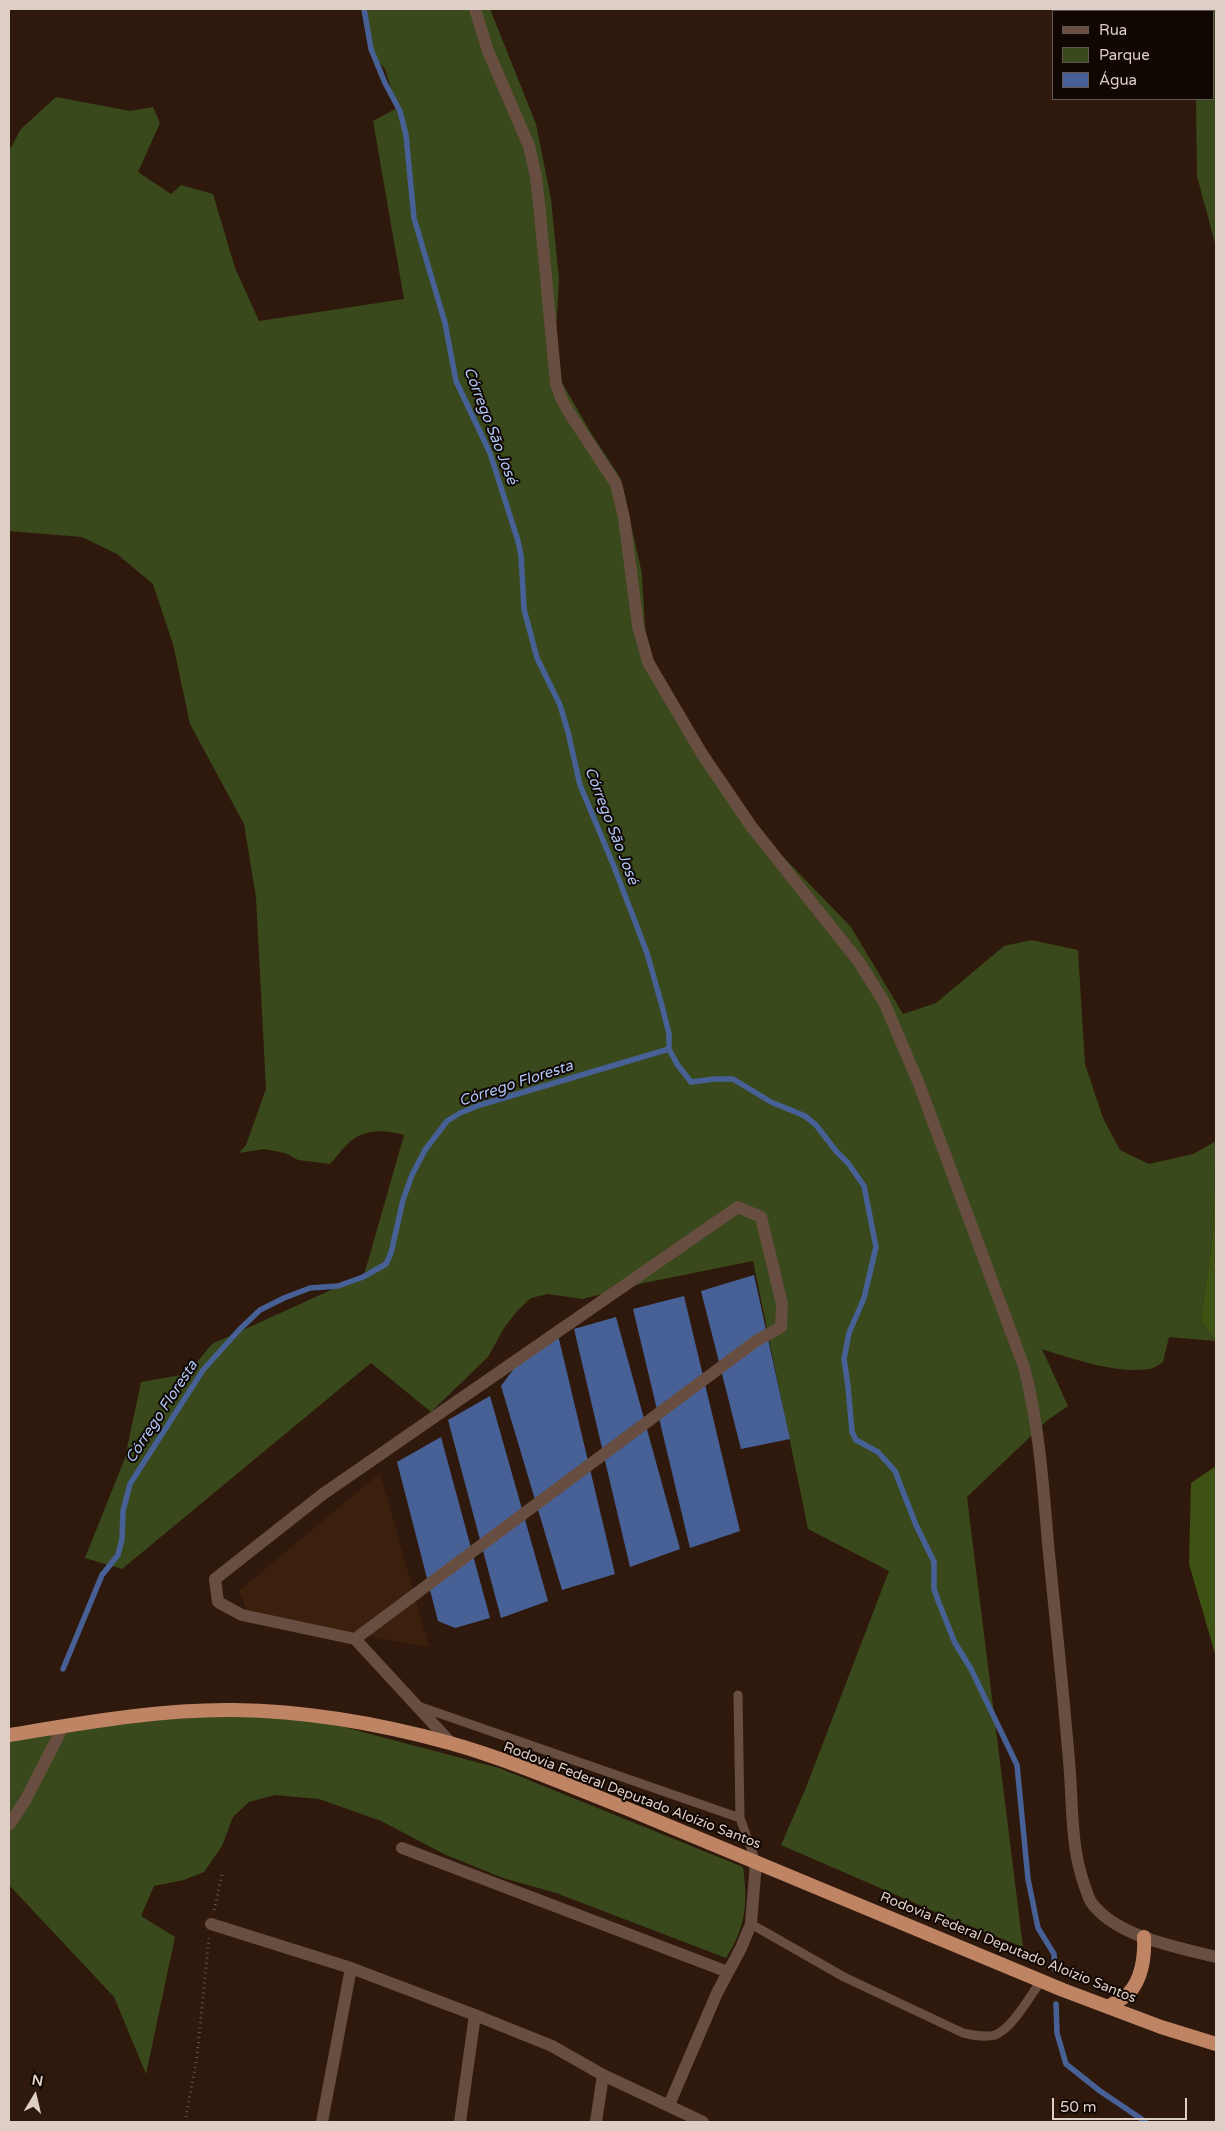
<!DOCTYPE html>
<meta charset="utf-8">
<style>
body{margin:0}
#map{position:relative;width:1225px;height:2131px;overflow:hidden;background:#2f190c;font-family:"Varela Round",sans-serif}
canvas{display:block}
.frame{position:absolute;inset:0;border:10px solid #decfc6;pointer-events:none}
.legend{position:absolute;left:1052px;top:10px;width:162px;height:90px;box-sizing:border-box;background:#100703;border:1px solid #625751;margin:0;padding:6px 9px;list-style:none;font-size:15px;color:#decfc6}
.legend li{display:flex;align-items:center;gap:10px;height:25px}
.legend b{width:25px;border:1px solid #625751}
.north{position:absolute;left:10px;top:2071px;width:50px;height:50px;-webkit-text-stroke:4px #100703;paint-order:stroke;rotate:9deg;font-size:14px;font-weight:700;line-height:20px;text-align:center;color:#decfc6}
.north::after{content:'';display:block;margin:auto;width:18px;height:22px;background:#decfc6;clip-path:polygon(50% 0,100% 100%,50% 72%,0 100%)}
.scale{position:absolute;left:1052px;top:2098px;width:135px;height:22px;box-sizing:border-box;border:2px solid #decfc6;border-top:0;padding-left:6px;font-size:15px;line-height:18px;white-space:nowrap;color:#decfc6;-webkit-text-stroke:4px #100703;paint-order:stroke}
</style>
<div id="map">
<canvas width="1225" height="2131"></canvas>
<div class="frame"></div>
<ul class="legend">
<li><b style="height:6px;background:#674e40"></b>Rua</li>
<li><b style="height:14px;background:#39491b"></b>Parque</li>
<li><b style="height:14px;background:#476197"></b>Água</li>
</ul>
<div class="north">N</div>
<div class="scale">50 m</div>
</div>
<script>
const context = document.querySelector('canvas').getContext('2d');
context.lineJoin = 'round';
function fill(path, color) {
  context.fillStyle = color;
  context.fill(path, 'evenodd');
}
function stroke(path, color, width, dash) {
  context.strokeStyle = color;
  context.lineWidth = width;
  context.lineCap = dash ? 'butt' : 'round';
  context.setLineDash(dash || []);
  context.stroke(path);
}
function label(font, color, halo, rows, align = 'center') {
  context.font = font + ' "Varela Round",sans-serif';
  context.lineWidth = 4;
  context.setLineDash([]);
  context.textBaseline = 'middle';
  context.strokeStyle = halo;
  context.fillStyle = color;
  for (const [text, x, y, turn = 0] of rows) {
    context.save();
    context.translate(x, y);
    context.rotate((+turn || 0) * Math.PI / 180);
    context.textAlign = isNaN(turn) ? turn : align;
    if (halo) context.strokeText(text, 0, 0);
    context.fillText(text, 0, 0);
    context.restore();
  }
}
fill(new Path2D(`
 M380,1473L429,1647L248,1615L239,1591Z`), '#3c200e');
fill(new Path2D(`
 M365,9H490L536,124L551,199L559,278L555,350L560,379L591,433L621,479L642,574L647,663L742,814L851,927L903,1014L936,1003L1004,946L1031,940L1078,950L1085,1064L1103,1118L1120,1150L1149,1164L1193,1154L1216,1141L1213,1233L1201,1320L1216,1341L1169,1337L1163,1362C1159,1365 1154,1368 1149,1369C1117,1374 1073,1359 1042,1349L1068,1406L1049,1419L967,1497L1023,1947L947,1917L781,1845L805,1790L889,1571L808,1529L753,1261L644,1283L583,1299L548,1294L531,1298L518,1310L504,1328L488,1357L431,1412L371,1363L122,1569L85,1558L125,1458L141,1382L187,1374L212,1344L364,1275L404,1135C386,1130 366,1128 351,1141C343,1147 337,1157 330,1164L298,1160L285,1153L264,1149L239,1153L246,1145L266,1089L256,897L244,824L190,724L173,644L153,584L117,554L82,537L9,531V151L21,129L56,97L130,111L153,107L160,123L138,172L171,194L181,185L213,194L235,268L259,321L404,299L373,121L397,108L385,69L371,53Z
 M1196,9H1216V247L1197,176L1196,99H1214V11H1196Z
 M185,1711L321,1721L499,1768L743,1867C748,1904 746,1927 726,1958L556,1893L503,1878L446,1855L381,1821L319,1799L275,1795L249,1802L233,1817L222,1846L204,1872L184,1880L154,1886L141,1916L175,1937L146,2074L114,1997L9,1885V1730Z`), '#39491b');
fill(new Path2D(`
 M1215,1167H1216V1341L1201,1320L1213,1233Z
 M1216,1466V1657L1189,1564L1191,1483Z`), '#3e5313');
fill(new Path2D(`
 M754,1275L790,1439L741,1449L701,1291Z
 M684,1296L740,1531L690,1548L633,1309Z
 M616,1317L680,1549L630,1567L574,1329Z
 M558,1335L615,1574L562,1590L501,1386L534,1342Z
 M490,1396L548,1601L501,1618L448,1420Z
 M441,1437L490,1618L455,1628L438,1621L397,1462Z`), '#476197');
stroke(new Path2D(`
 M364,9L371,49L385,83L400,111L406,135L414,218L445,323L456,381L490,453L518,541L521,555L524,609L537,658L560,705L568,732L580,785L613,864L647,953L662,1006L669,1034V1049L677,1064L691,1082L715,1079H733L771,1102L805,1116L816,1125L836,1151L848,1163L864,1186L876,1247L864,1298L849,1333L844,1359L848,1386L852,1432L856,1440L878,1452L895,1471L916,1525L934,1562V1589L939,1603L955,1643L971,1669L1017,1765L1028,1879L1038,1928L1054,1954L1055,1970
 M63,1669L102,1575L118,1555L122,1539L123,1511L130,1484L203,1370L240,1329L260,1310L284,1298L310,1288L338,1286L363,1277L386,1264L391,1253L403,1200L412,1175L425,1150L447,1121L460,1113L480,1105L669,1049
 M1056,2004L1057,2033L1066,2064L1100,2091L1146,2122`), '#476197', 5.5);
stroke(new Path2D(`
 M214,1910L223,1871
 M185,2122L197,2057L209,1938`), '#685449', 3, [1, 4]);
stroke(new Path2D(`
 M738,1695L740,1818L756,1862
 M418,1706L740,1818
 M751,1924L844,1977L963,2033C973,2035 984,2038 995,2035C1012,2029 1030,1996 1041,1981`), '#674e40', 9);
stroke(new Path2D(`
 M355,1639L756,1341L781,1327L782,1304L761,1217L738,1207L323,1494L215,1579L218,1602L242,1615L355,1639L451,1743
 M9,1825L26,1799L63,1727
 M402,1848L728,1972
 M211,1924L351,1968L475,2015L552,2046L603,2075L703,2122
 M669,2105L717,1993L741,1948L751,1924L756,1862
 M322,2122L351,1968
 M460,2122L475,2015
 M596,2122L603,2075`), '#674e40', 12);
stroke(new Path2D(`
 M475,9L488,51L529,146L536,177L540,213L556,384L561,398L568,411L616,484L624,518L638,626L648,662L702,754L751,826L859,962L884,1002L919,1084L1024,1367C1039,1424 1043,1484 1048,1543C1055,1615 1063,1688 1069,1761C1073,1802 1070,1844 1084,1884C1086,1889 1088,1897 1091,1902C1116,1937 1177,1947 1216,1957`), '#674e40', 12);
stroke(new Path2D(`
 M9,1735C83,1723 159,1709 234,1710C306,1711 381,1724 450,1743C510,1760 570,1786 628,1809L1063,1990L1161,2027L1216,2044
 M1108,2007C1114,2003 1122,1999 1128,1994C1142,1980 1145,1956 1144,1937`), '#be8464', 14);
label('14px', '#decfc6', '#100703', [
 ["Rodovia Federal Deputado Aloízio Santos",632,1796,21],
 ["Rodovia Federal Deputado Aloízio Santos",1008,1948,22]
]);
label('italic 15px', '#aec6f6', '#100703', [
 ["Córrego São José",490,426,69],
 ["Córrego São José",611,826,69],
 ["Córrego Floresta",516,1084,-18],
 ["Córrego Floresta",162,1412,-57]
]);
</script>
